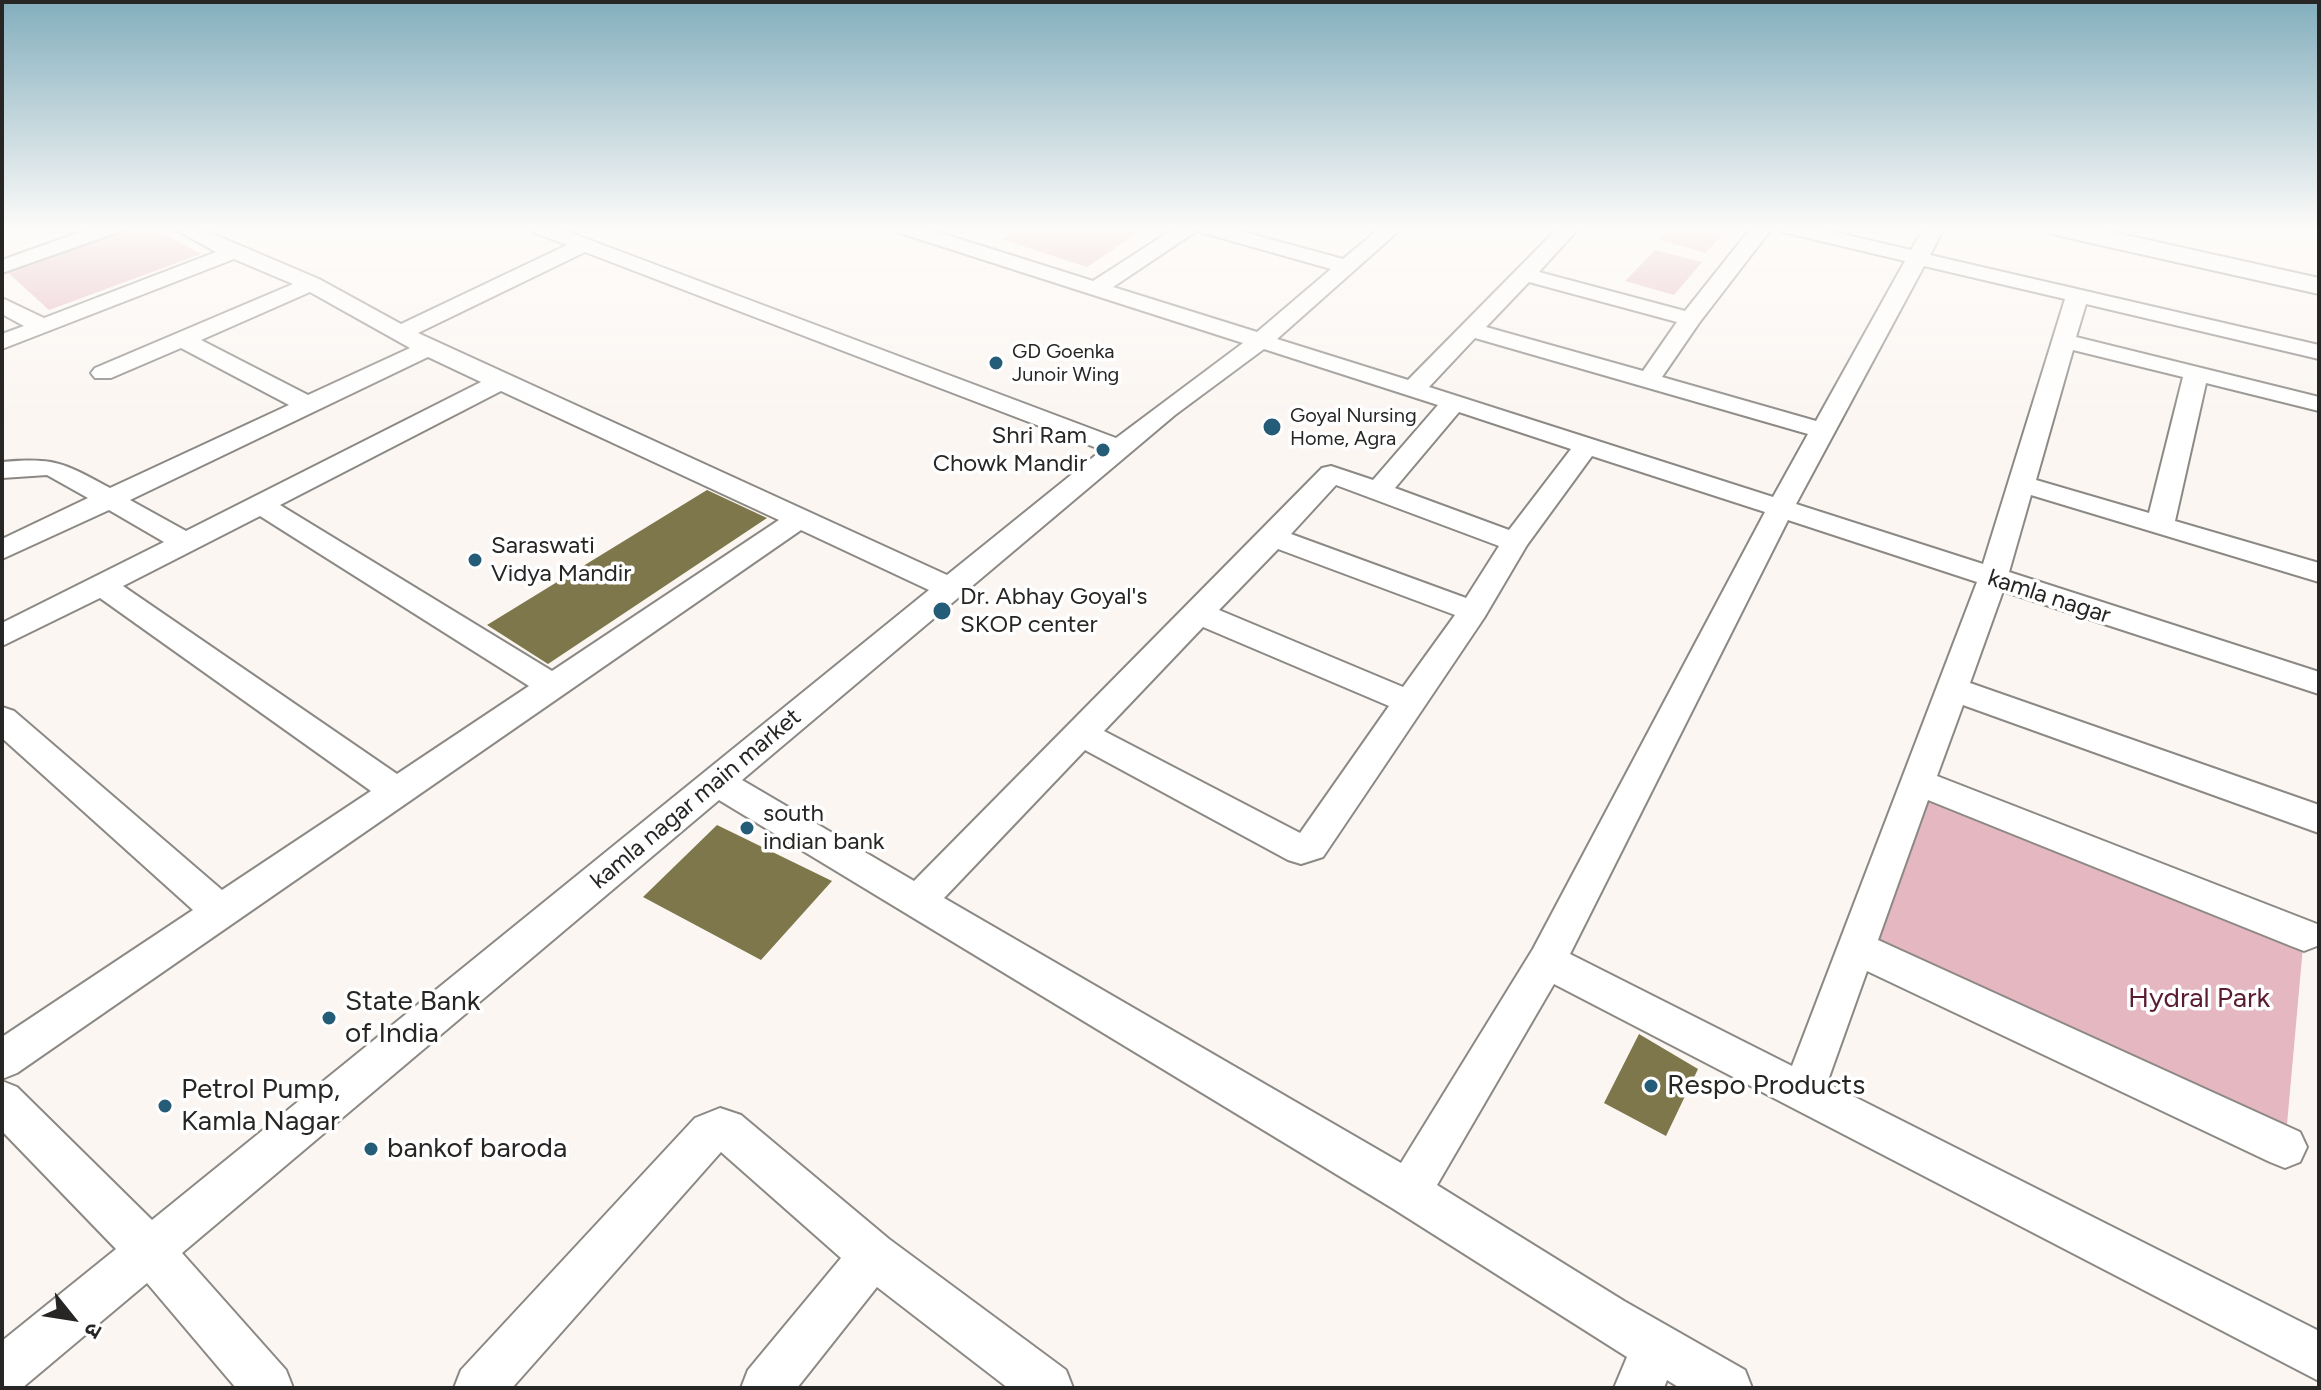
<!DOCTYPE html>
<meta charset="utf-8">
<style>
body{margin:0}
#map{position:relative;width:2321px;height:1390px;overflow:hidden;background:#fbf6f2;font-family:Figtree,"Noto Sans Devanagari",sans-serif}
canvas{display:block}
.frame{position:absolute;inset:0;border:4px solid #272624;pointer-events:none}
.north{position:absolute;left:32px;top:1278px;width:80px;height:80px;-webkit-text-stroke:6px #fff;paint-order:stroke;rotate:120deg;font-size:22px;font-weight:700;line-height:32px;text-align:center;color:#272624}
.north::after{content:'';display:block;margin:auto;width:28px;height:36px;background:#272624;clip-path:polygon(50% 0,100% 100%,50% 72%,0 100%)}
</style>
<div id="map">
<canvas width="2321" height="1390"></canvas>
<div class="frame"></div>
<div class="north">उ</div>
</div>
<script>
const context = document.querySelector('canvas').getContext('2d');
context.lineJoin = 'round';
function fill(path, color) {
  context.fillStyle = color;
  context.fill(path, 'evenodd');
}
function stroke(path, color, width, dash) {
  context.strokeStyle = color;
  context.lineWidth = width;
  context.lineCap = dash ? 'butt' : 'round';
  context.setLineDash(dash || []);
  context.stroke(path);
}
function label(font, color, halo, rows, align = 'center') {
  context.font = font + ' Figtree,sans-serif';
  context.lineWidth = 7;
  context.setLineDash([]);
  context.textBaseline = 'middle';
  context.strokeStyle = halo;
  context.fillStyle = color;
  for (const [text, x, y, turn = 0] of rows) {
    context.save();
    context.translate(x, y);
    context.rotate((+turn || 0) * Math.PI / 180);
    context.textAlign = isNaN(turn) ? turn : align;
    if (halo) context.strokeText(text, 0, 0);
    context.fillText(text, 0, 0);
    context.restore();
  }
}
fill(new Path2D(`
 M123,228H153L201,254L49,310L5,270Z
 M1021,228H1126L1139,232L1087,267L1001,239Z
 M1671,228H1728L1706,253L1659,240Z
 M1655,250L1702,262L1674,295L1625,281Z
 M1918,782L2304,935L2285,1147L1856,948Z`), '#e5b7c1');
fill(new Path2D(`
 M707,490L767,518L548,664L487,625Z
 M717,825L832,881L761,960L643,897Z
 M1639,1034L1698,1069L1666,1136L1604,1103Z`), '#7d774b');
const minor = new Path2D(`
 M92,228H121L118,232L2,273V260Z
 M173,228H199L319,279L401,324L567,245L533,232L530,228H558L1116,438L1243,343L897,232L894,228H925L1093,281L1175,228H1229L1343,259L1380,228H1402L1277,339L1408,380L1558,228H1579L1539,272L1685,311L1751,228H1772L1699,323L1662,377L1816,421L1905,261L1783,232L1780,228H1816L1911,250L1924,228H1944L1930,255L2319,345V359L2086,304L2076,337L2319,397V411L2206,383L2175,521L2319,563V582L2031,495L2009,572L2319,672V694L2003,591L1970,683L2319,805V833L1963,705L1937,776L2317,924V946L2304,951L2291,946L1928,800L1878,940L2300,1132L2307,1147L2300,1162L2285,1168L2270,1162L1867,971L1827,1083L2319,1331V1381L1554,984L1437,1185L1624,1301L1745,1370L1752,1388H1680L1667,1380L1664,1388H1614L1627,1357L1392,1208L719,800L182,1253L286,1370L293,1388H236L147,1283L22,1388H2V1341L116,1249L2,1131V1081L17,1087L152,1220L929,590L801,530L17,1073L2,1079V1037L193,910L2,738V707L14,711L222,890L371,791L100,598L2,646V623L164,542L109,510L2,559V539L88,498L47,475L2,478V462C55,457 64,463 110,488L289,405L181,348L111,378H95L91,373L95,368L293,284L234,259L2,349V334L24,326L2,314V298L44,318L216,252ZM1198,230L1200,232L1331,269L1257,332L1113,287ZM585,252L1102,450L947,575L418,333ZM1924,266L2065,299L1983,564L1796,504ZM1529,282L1677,322L1643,371L1486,327ZM310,292L410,348L308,395L201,340ZM1475,338L1808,434L1773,497L1429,387ZM1264,349L1438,405L1373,480L1331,466L1322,468L914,881L742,780L1175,415ZM2073,350L2183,377L2149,513L2036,480ZM428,357L481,382L186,531L130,500ZM501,391L779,520L552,671L280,505ZM1459,412L1571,449L1509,530L1395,488ZM1592,456L1765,512L1533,949L1401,1163L944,898L1085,750L1288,860L1301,864L1323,857L1484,618L1527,545ZM1336,485L1499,546L1466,598L1291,534ZM260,516L529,686L397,774L123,586ZM1788,520L1977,582L1792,1066L1570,954ZM1278,549L1455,615L1403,687L1219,610ZM1203,627L1389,706L1300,833L1104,731Z
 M720,1108L741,1115L889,1239L1066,1370L1073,1388H1008L877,1287L797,1388H741L748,1370L841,1258L721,1152L512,1388H454L461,1370L695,1118Z`);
const tertiary = new Path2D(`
 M2047,228H2094L2319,278V294L2060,236L2051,233Z`);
stroke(minor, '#8c8985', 4);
stroke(tertiary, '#8c8985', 4);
fill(minor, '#fff');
fill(tertiary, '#fff');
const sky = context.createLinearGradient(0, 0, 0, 423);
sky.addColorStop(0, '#83aebd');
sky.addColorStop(0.54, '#fdfbf9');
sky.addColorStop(1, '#fdfbf900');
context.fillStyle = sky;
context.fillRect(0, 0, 2321, 423);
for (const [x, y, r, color] of [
 [996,363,8,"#255c77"],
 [1272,427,10,"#255c77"],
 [1103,450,8,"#255c77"],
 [475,560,8,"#255c77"],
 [942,611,10,"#255c77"],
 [747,828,8,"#255c77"],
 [329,1018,8,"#255c77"],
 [1651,1086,8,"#255c77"],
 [165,1106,8,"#255c77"],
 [371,1149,8,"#255c77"]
]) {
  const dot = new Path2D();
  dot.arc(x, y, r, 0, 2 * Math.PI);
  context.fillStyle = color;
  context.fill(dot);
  stroke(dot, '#fff', 3);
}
label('20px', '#272624', '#fff', [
 ["GD Goenka",1012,352],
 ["Junoir Wing",1012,375],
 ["Goyal Nursing",1290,416],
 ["Home, Agra",1290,439]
], 'left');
label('24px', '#272624', '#fff', [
 ["Shri Ram",1087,436,"right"],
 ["Chowk Mandir",1087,464,"right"],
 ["Saraswati",491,546],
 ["Vidya Mandir",491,574],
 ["Dr. Abhay Goyal's",960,597],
 ["SKOP center",960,625],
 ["south",763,814],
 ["indian bank",763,842]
], 'left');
label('24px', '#272624', '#fff', [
 ["kamla nagar",2049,597,18],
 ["kamla nagar main market",696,799,-40]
]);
label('28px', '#5a1c30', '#fff', [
 ["Hydral Park",2199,999]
]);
label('28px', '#272624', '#fff', [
 ["State Bank",345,1002],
 ["of India",345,1034],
 ["Respo Products",1667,1086],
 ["Petrol Pump,",181,1090],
 ["Kamla Nagar",181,1122],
 ["bankof baroda",387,1149]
], 'left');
</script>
